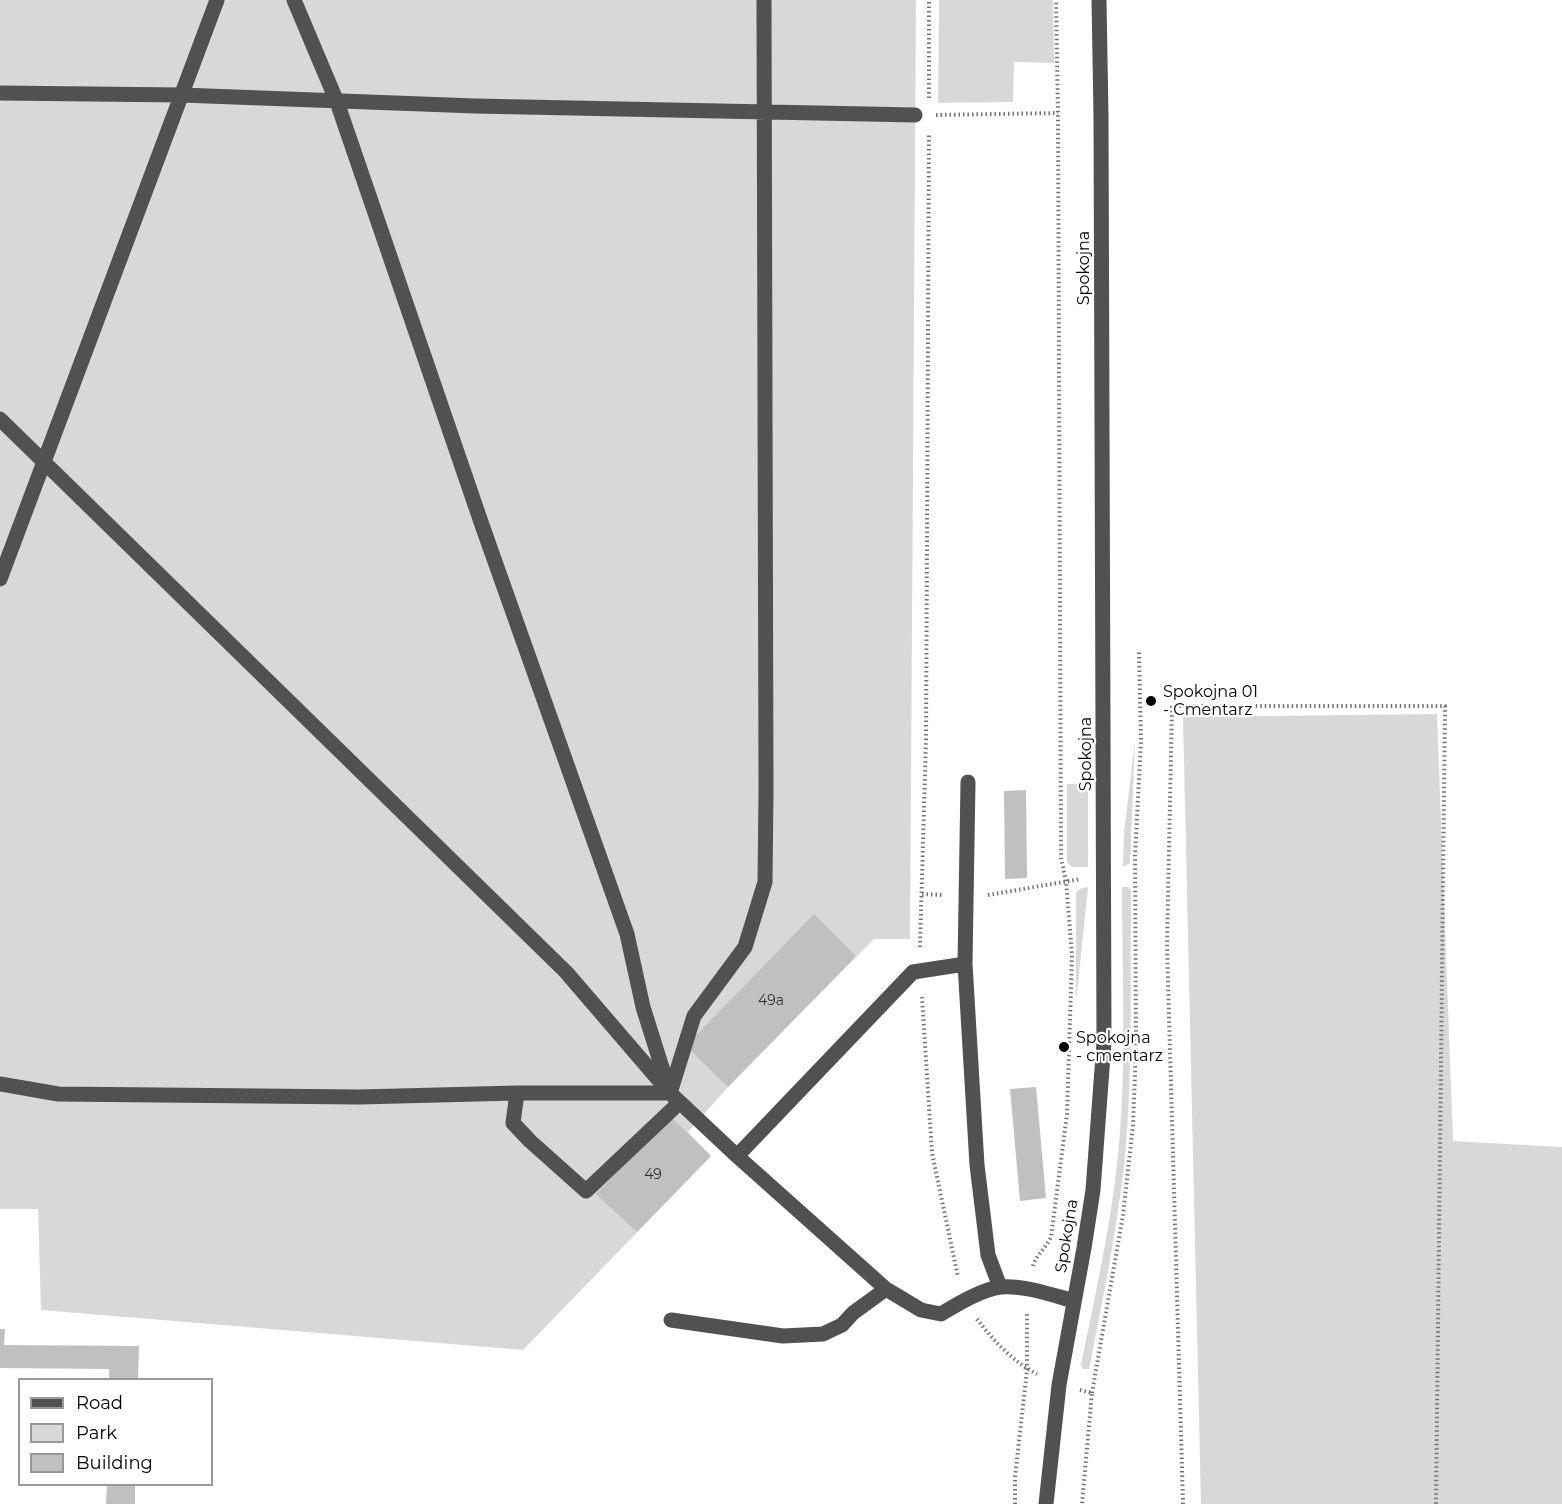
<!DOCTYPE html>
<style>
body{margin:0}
#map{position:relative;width:1562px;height:1504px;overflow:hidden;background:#fff;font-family:Montserrat,sans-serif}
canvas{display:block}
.legend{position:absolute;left:18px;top:1378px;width:195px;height:108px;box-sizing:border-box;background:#fff;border:2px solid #999;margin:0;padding:8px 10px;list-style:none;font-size:18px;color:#000}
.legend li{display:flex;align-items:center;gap:12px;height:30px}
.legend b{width:30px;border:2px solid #999}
</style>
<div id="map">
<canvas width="1562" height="1504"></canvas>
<ul class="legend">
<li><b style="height:8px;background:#515151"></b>Road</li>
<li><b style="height:16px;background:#d8d8d8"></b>Park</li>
<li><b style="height:16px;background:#c0c0c0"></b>Building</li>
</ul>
</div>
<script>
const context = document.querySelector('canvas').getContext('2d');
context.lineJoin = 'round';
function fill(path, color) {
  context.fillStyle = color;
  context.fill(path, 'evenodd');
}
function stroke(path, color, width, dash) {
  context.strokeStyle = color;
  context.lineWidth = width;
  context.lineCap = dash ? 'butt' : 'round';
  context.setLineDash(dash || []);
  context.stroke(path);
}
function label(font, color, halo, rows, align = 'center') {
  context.font = font + ' Montserrat,sans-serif';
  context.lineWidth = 4.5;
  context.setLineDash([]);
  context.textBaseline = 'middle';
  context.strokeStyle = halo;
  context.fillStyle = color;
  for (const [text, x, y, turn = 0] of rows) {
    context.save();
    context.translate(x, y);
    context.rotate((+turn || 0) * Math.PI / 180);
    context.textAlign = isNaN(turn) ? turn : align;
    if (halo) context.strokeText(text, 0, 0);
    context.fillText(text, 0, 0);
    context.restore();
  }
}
fill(new Path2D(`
 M0,0H916L910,939H874L728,1087L688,1132L711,1156L523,1350L41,1310L38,1209H0Z
 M939,0H1053L1054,63L1014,62L1013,102L938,103Z
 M1437,714L1453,1141L1562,1147V1504H1201L1183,717Z
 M1135,742L1130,863L1123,867L1124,832Z
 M1067,784H1088V867H1072L1067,862Z
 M1088,887L1076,1003V893L1080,889Z
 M1122,887H1128L1131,890C1130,980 1133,1069 1125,1158C1117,1229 1103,1299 1089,1369H1083L1081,1365C1095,1296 1111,1226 1118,1155C1127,1066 1122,976 1122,887Z`), '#d8d8d8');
fill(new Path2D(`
 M1026,790L1027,878L1005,879L1004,791Z
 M814,914L856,956L728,1087L686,1046Z
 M1036,1087L1046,1198L1020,1201L1010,1089Z
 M671,1117L711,1156L637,1232L596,1194Z
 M0,1329H5L4,1345L139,1346L138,1380H109V1369L0,1368Z
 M107,1484H135V1504H106Z`), '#c0c0c0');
stroke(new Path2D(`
 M929,98V0
 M936,115L1058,113
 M922,894L944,895
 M988,895L1081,879
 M920,947L926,739L929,133
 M922,997L932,1153L958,1277
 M1033,1266C1036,1255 1046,1248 1051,1237L1067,1114L1072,955L1066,881L1061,858L1058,113L1056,0
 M977,1319C993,1340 1013,1362 1037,1374
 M1080,1390L1092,1393L1082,1504
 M1092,1393L1123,1215L1133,1125L1136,1048L1135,856L1141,741L1139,652
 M1015,1504V1477L1027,1370V1312
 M1183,1504L1167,945L1172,706H1445L1436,1504`), '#737373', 4, [1.5, 3]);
stroke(new Path2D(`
 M294,0L337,102L482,525L627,934L643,1007L670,1093
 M0,93L181,95L475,106L915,115
 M0,419L566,972L670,1093L737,1156
 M0,579L217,0
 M968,782L965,964L977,1165L988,1255L1000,1287
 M965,964L913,972L737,1156L886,1289L921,1310L941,1314C956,1305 982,1289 1001,1287C1024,1285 1052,1295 1074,1301
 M0,1084L58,1094L359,1097L517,1093H670
 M517,1093L513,1123L530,1141L586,1191L679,1103
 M670,1093L694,1016L745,947L765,882L766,792L764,0
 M671,1320L783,1336L823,1334L842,1325L853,1313L886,1289
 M1046,1504L1059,1385L1084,1248L1093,1190L1104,1042L1101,116L1099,0`), '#515151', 15);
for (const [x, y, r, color] of [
 [1151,701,6,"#000"],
 [1064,1047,6,"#000"]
]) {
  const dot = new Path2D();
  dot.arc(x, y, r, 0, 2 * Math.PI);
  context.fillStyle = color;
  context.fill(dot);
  stroke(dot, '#fff', 2);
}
label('14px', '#303030', null, [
 ["49a",771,1001],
 ["49",653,1175]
]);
label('16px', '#000', '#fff', [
 ["Spokojna",1084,268,-90],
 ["Spokojna",1086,754,-90],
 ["Spokojna",1067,1236,-81]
]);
label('16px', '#000', '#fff', [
 ["Spokojna 01",1163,692],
 ["- Cmentarz",1163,710],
 ["Spokojna",1076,1038],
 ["- cmentarz",1076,1056]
], 'left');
</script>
